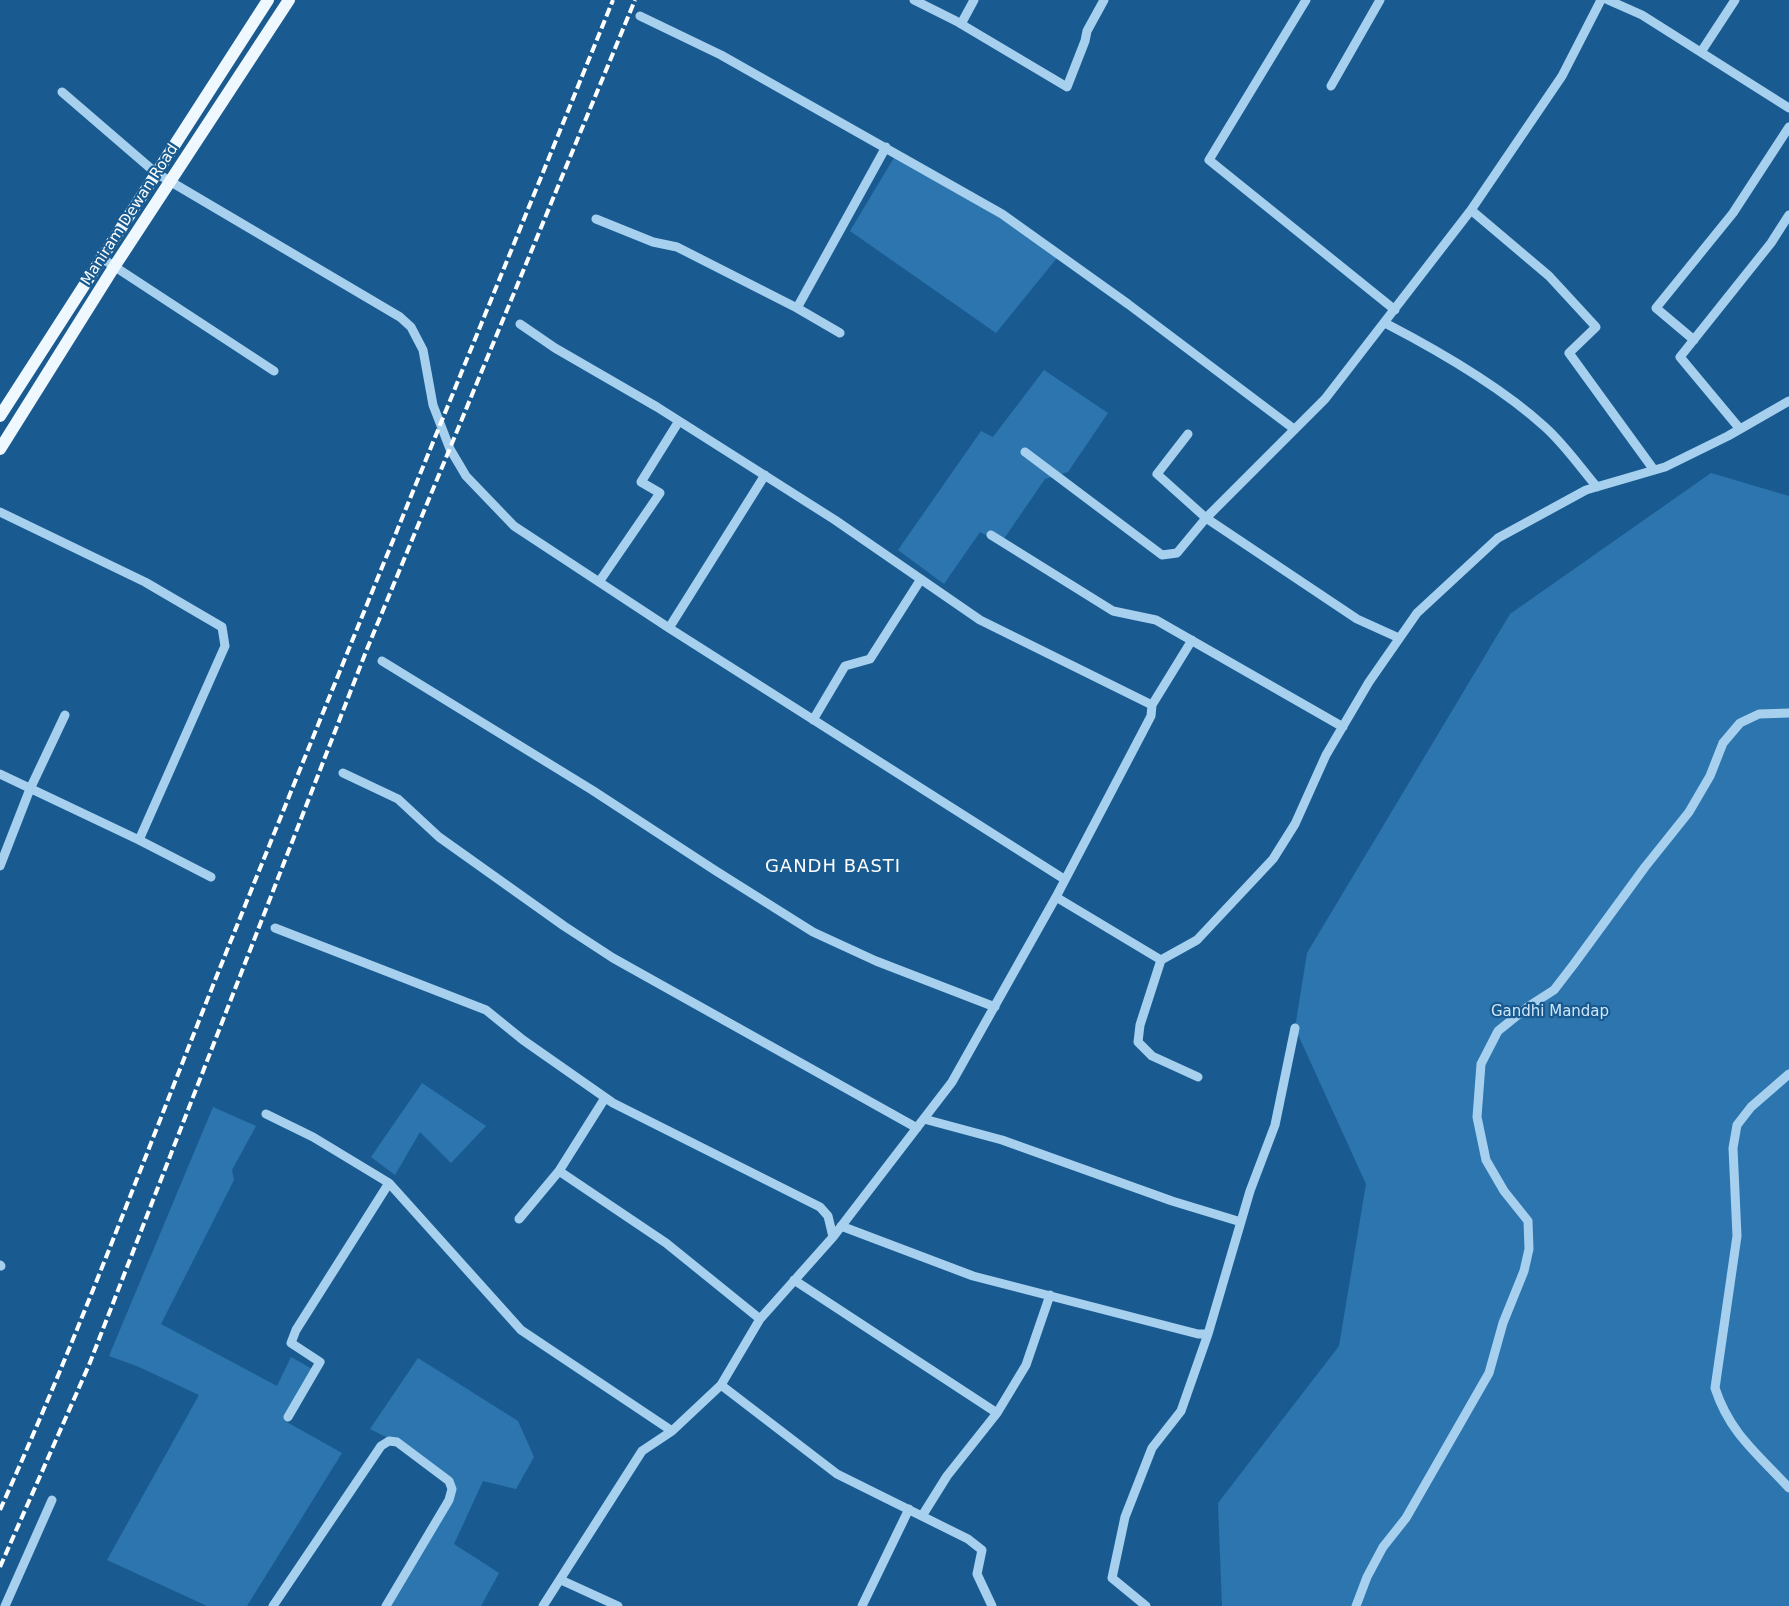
<!DOCTYPE html>
<style>
body{margin:0}
canvas{display:block;background:#195b90}
</style>
<canvas width="1789" height="1606"></canvas>
<script>
const context = document.querySelector('canvas').getContext('2d');
context.lineJoin = 'round';
function fill(path, color) {
  context.fillStyle = color;
  context.fill(path, 'evenodd');
}
function stroke(path, color, width, dash) {
  context.strokeStyle = color;
  context.lineWidth = width;
  context.lineCap = dash ? 'butt' : 'round';
  context.setLineDash(dash || []);
  context.stroke(path);
}
function label(font, color, halo, rows, align = 'center') {
  context.font = font + ' "DejaVu Sans",sans-serif';
  context.lineWidth = 4.5;
  context.setLineDash([]);
  context.textBaseline = 'middle';
  context.strokeStyle = halo;
  context.fillStyle = color;
  for (const [text, x, y, turn = 0] of rows) {
    context.save();
    context.translate(x, y);
    context.rotate((+turn || 0) * Math.PI / 180);
    context.textAlign = isNaN(turn) ? turn : align;
    if (halo) context.strokeText(text, 0, 0);
    context.fillText(text, 0, 0);
    context.restore();
  }
}
fill(new Path2D(`
 M895,156L1014,226L1057,258L996,333L850,231Z
 M1044,370L1108,413L1068,472L1045,479L1001,543L980,532L944,584L898,550L981,431L993,437Z
 M1711,473L1789,496V1606H1222L1218,1503L1339,1346L1366,1184L1295,1028L1307,953L1510,614Z
 M422,1083L486,1126L451,1163L420,1132L395,1175L371,1157Z
 M213,1107L256,1126L232,1170L234,1180L161,1324L277,1386L291,1357L314,1370L285,1421L342,1453L247,1606H207L107,1560L199,1395L139,1367L109,1356Z
 M418,1358L518,1421L534,1457L516,1489L483,1481L454,1544L499,1573L481,1606H385L454,1490L388,1438L370,1429Z`), '#2c75ae');
stroke(new Path2D(`
 M914,0L956,21L1067,87L1085,41L1087,31L1104,0
 M1306,0L1209,160L1395,310
 M1601,0L1562,76L1471,210L1549,276L1596,327L1569,353L1654,470
 M1608,0L1642,15L1789,108
 M640,16L721,55L1002,214L1128,304L1294,429
 M961,24L974,0
 M1701,52L1735,0
 M1331,86L1380,0
 M62,92L156,173L400,317L411,327L423,350L433,405L450,449L466,476L514,526L669,628L1064,879
 M596,219L653,242L677,247L797,308
 M100,257L274,371
 M1385,323C1439,351 1500,386 1545,427C1564,444 1580,467 1597,487
 M520,324L555,348L657,407L835,520L980,620L1152,705L1151,716L1056,897L952,1082L833,1237
 M840,333L797,308L886,147
 M1694,340L1656,308L1733,213L1789,127
 M1740,429L1680,357L1771,243L1789,215
 M1188,434L1157,474L1206,518L1357,619L1399,638
 M1025,452L1162,555L1177,553L1206,518L1325,399L1471,210
 M0,512L145,582L222,627L225,646L139,840
 M991,535L1113,611L1156,620L1343,727
 M599,582L660,493L641,482L679,421
 M669,628L765,475
 M382,661L592,790L716,871L813,932L876,961L995,1007
 M1152,705L1192,640
 M813,720L845,666L870,659L921,579
 M343,773L398,799L439,837L564,926L613,958L917,1128
 M0,774L139,840L211,877
 M0,866L30,789L65,715
 M1056,897L1161,960L1197,940L1273,859L1295,824L1326,755L1369,682L1417,613L1498,538L1586,490L1665,467L1728,436L1789,401
 M275,928L486,1010L523,1040L613,1103L820,1207L828,1216L833,1237L760,1319L721,1385L672,1431L642,1451L543,1606
 M1161,960L1140,1025L1138,1042L1152,1056L1198,1077
 M1789,1074L1751,1107L1737,1125L1733,1148L1737,1236L1715,1388C1730,1434 1758,1454 1789,1488
 M605,1098L559,1171L666,1243L760,1319
 M266,1114L313,1137L389,1183L521,1330L672,1431
 M924,1119L1002,1140L1172,1201L1241,1222
 M519,1219L559,1171
 M841,1226L973,1276L1198,1334H1208L1250,1191L1275,1125L1295,1028
 M0,1265L1,1266
 M794,1280L997,1413L1026,1365L1050,1295
 M721,1385L837,1474L968,1539L982,1550L977,1574L992,1606
 M288,1417L320,1362L291,1343L296,1330L389,1183
 M922,1516L947,1476L997,1413
 M561,1580L618,1606
 M5,1606L52,1500
 M273,1606L381,1446L389,1441L397,1442L449,1481L452,1489L449,1500L386,1606
 M862,1606L909,1509
 M1146,1606L1112,1578L1125,1517L1152,1448L1181,1411L1208,1334
 M1356,1606L1367,1577L1383,1547L1406,1518L1489,1373L1503,1323L1524,1271L1529,1249L1528,1221L1504,1191L1486,1160L1477,1117L1481,1064L1498,1031L1529,1006L1554,990L1574,964L1645,867L1689,812L1710,776L1723,743L1740,723L1759,714L1789,713`), '#a7d0ef', 9);
stroke(new Path2D(`
 M0,416L268,0
 M0,449L114,267L289,0`), '#eff7ff', 12);
stroke(new Path2D(`
 M0,1510C85,1321 156,1126 234,933C359,622 487,311 613,0
 M0,1567L89,1365L367,649L635,0`), '#fff', 4, [9, 4]);
label('15px', '#fff', '#195b90', [
 ["Maniram Dewan Road",130,215,-57]
]);
label('15px', '#cee7fa', '#195b90', [
 ["Gandhi Mandap",1550,1012]
]);
context.letterSpacing = '1px';
label('18px', '#fff', '#195b90', [
 ["GANDH BASTI",833,867]
]);
context.letterSpacing = '0px';
</script>
